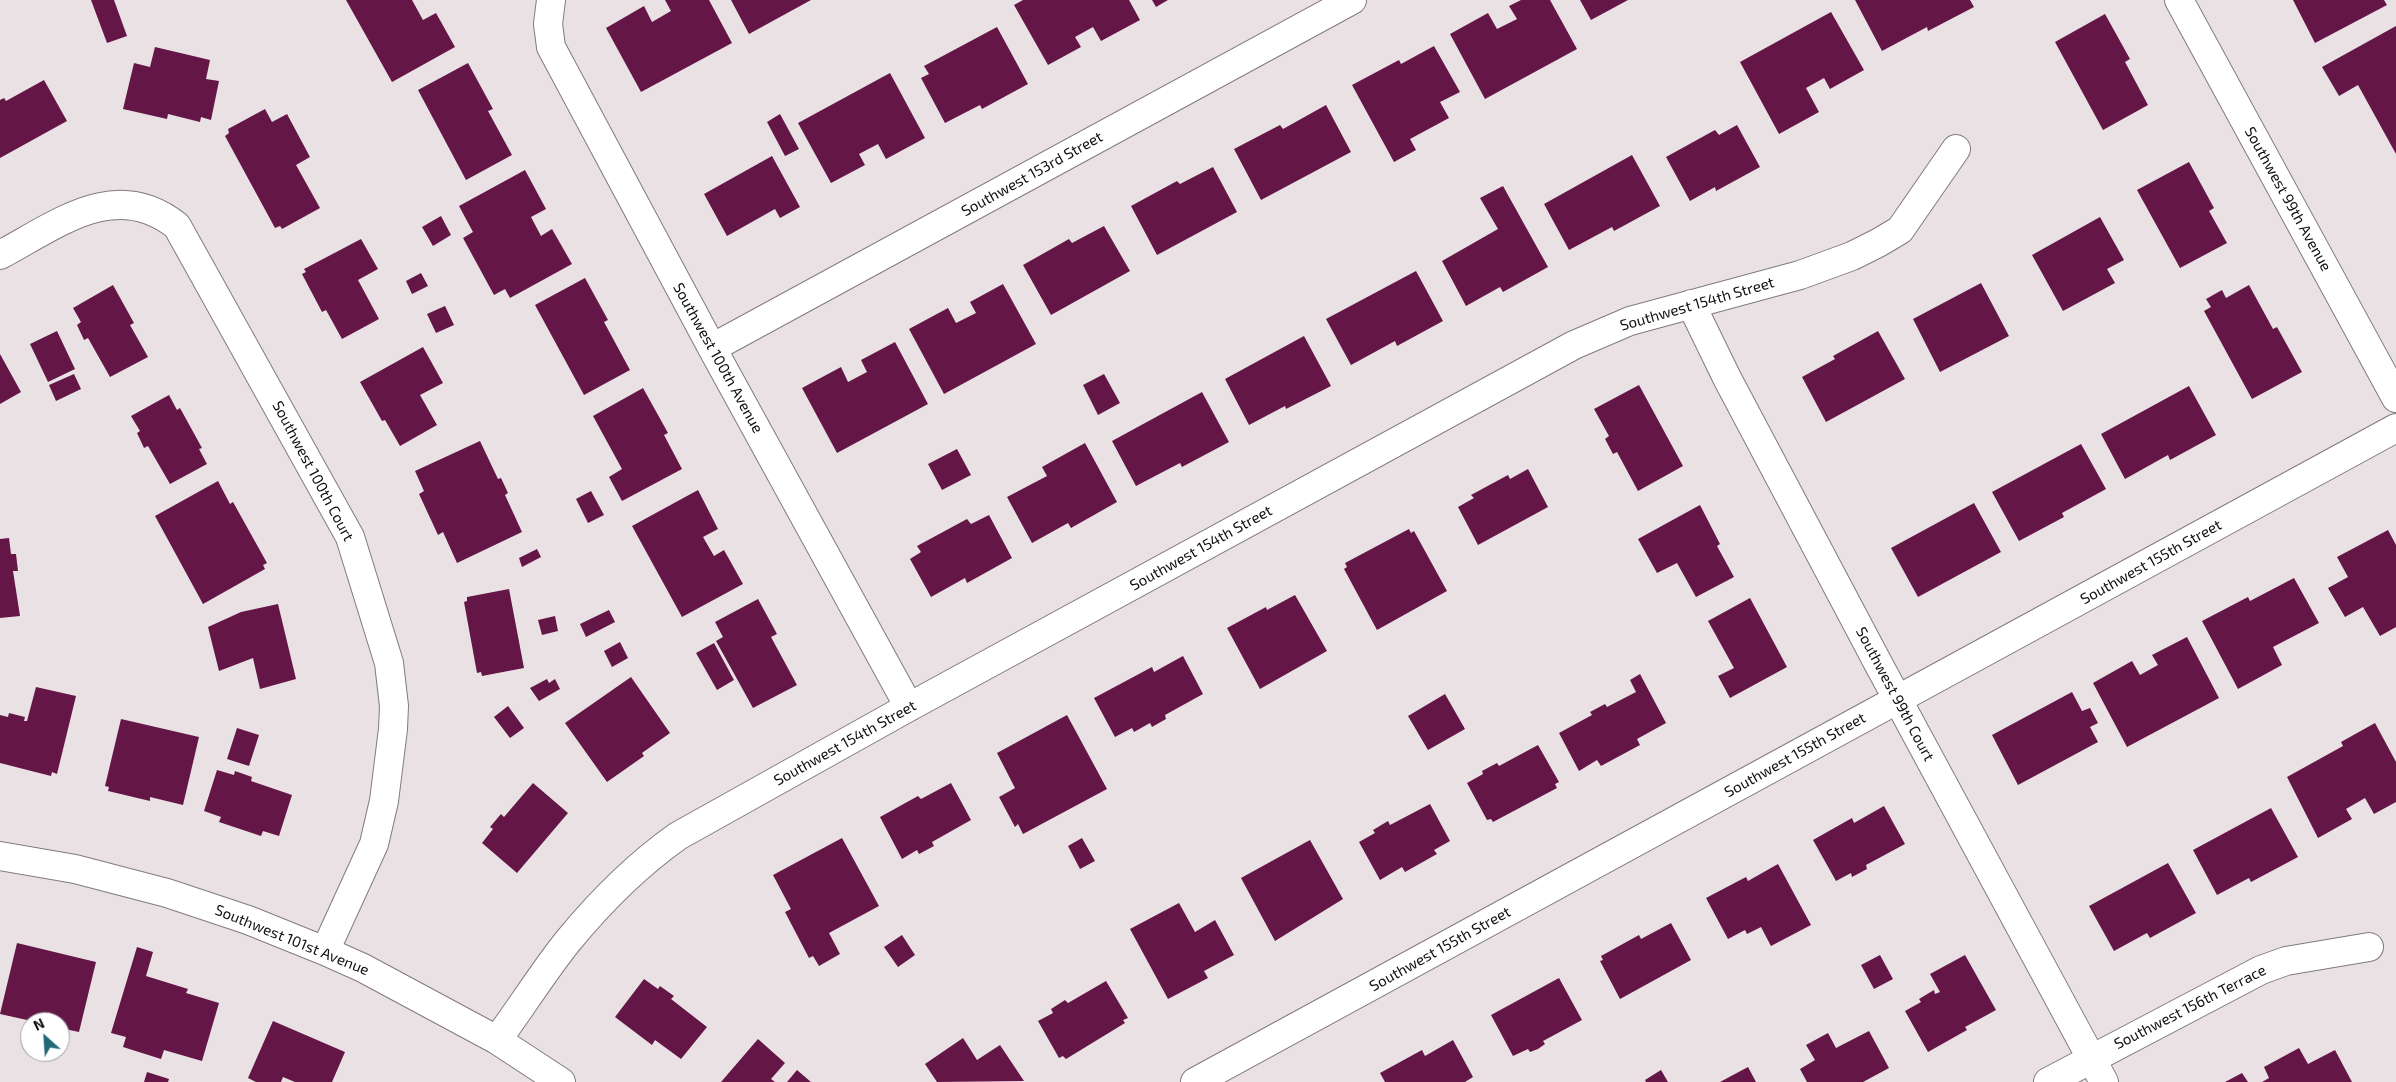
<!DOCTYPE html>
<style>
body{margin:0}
#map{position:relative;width:2396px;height:1082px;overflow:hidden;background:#eae1e5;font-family:"Exo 2",sans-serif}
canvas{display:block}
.north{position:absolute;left:20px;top:1012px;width:50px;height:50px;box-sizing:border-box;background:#fff;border:1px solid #9f9e9f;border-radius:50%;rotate:334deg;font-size:14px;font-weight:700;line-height:20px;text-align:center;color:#100d0e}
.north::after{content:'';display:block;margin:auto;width:18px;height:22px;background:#216976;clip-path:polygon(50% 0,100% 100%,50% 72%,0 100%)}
</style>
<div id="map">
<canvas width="2396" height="1082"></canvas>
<div class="north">N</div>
</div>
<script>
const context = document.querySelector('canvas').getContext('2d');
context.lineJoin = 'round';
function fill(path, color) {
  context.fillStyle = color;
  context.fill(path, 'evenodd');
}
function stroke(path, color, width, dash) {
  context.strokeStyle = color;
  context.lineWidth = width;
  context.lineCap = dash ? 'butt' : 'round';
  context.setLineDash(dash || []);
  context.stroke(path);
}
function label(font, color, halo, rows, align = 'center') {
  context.font = font + ' "Exo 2",sans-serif';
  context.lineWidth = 5;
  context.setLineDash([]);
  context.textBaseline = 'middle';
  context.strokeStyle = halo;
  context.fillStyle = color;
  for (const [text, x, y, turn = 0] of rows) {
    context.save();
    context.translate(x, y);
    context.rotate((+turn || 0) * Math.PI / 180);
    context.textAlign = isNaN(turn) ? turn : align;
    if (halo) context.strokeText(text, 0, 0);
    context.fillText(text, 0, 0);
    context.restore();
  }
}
fill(new Path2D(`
 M91,0H114L127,36L107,43Z
 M346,0H412L423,20L436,13L455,47L392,82Z
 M665,0H709L732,43L641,92L606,28L644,6L652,22L671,11Z
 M731,0H811L749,34Z
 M1023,0H1129L1140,20L1101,41L1093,27L1075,37L1081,47L1048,65L1014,5Z
 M1152,0H1168L1156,7Z
 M1521,0H1550L1577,49L1485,99L1450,34L1488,13L1497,29L1517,19L1509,6Z
 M1580,0H1628L1591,20Z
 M1855,0H1970L1974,7L1928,31L1927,27L1882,51Z
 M2293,0H2384L2387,5L2315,43Z
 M1831,12L1864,70L1830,89L1824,78L1806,88L1819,112L1779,134L1740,62Z
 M2105,14L2130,59L2125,62L2148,105L2103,130L2055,42Z
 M2396,26V154L2358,85L2339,96L2322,67Z
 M997,27L1028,84L982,109L980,105L945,123L921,78L929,74L924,66Z
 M1434,46L1460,92L1440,102L1449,118L1410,139L1416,150L1394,162L1352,85L1399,60L1401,64Z
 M155,47L210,60L206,79L219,81L211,120L201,117L200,122L168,114L167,119L123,109L134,63L150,67Z
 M468,63L493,109L488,111L512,155L466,180L418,90Z
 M890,73L925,138L886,159L878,144L859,154L865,165L831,183L798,123Z
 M44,80L67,121L0,158V100L4,98L6,101Z
 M1326,105L1351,152L1261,200L1234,149L1280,125L1283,129Z
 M265,109L272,122L287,114L310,157L296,165L320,208L282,229L280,226L275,228L225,136L229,133L228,129Z
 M780,114L799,149L785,156L767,122Z
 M1737,125L1760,167L1716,191L1715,187L1690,201L1666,157L1715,130L1719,135Z
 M1632,155L1660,206L1614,231L1612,227L1569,250L1544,204Z
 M772,156L800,207L780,218L775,209L727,236L704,194Z
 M2189,162L2214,208L2209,211L2227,243L2180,268L2137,190Z
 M1213,167L1237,212L1157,255L1131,206L1177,181L1180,184Z
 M525,170L546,209L531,217L541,236L552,229L572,264L510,298L505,289L494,295L463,238L473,232L459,206Z
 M1503,186L1548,267L1503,292L1500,287L1466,306L1442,261L1498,229L1480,198Z
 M441,216L451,235L433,246L422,227Z
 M2100,217L2124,260L2107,269L2115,283L2063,311L2032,255Z
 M1104,226L1130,271L1051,315L1023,265L1069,239L1072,243Z
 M361,239L378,269L358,280L379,319L342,339L326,310L322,312L302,274L306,272L304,269Z
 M1416,271L1443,321L1397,346L1395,341L1351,365L1326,319Z
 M421,273L428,286L412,294L406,281Z
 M585,278L608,320L604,322L630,370L584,395L535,305Z
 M1981,283L2009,336L1940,372L1913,319Z
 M1003,284L1036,344L944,394L909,329L948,308L956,323L976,313L970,302Z
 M113,285L134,323L130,325L148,357L110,377L88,338L84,340L77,325L81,322L73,308Z
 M2249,285L2273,329L2277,327L2302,372L2252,399L2204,311L2211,307L2206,299L2222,290L2226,298Z
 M445,306L454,325L436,333L427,314Z
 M57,331L75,369L48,382L30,344Z
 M1878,331L1905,379L1826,422L1802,377L1835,359L1833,356Z
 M1304,336L1331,386L1286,409L1285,406L1249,425L1225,379Z
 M895,342L928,404L837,453L802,388L841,367L848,382L867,372L861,360Z
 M423,347L443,383L420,395L437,425L400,446L385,420L382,421L360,382Z
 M0,354L21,392L0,404Z
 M74,374L81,389L56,401L49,385Z
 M1104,374L1120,403L1098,415L1083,385Z
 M1639,385L1683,466L1638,491L1617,452L1613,454L1605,439L1609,436L1594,409Z
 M2189,386L2216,435L2170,460L2168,455L2125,479L2101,434Z
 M643,388L668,433L664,435L682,469L622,501L609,477L622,469L593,416Z
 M1202,392L1229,442L1182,467L1180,463L1136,486L1112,441Z
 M169,395L177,410L180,408L202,448L199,449L207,464L170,484L148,446L144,448L137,433L140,431L131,416Z
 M480,441L498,479L501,478L508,493L505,495L522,532L457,563L443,532L438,535L419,494L424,491L415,471Z
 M1085,443L1117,502L1071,528L1068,523L1032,543L1007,497L1047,476L1042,467Z
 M2081,444L2106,489L2062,513L2064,517L2019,541L1992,492Z
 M957,449L971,475L942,490L928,464Z
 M1528,469L1548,507L1478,545L1458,507L1474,498L1471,495L1508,475L1510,479Z
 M218,481L230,504L233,502L267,563L263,565L265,569L203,604L155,516Z
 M698,490L718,529L703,537L714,556L724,550L743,584L682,617L632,526Z
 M591,491L604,515L588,523L576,499Z
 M1974,503L2001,552L1918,597L1891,548Z
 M1700,505L1720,544L1717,546L1734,577L1696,597L1677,563L1657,573L1638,539Z
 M989,515L1012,558L967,583L965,578L931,597L910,559L921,552L917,546L967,519L971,524Z
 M1409,529L1411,533L1414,531L1447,591L1377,630L1344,569L1347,567L1345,563Z
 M2388,530L2396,545V627L2380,636L2363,607L2345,617L2328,588L2348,577L2337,557Z
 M9,538L11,554H16L18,571H13L20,616L0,618V539Z
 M537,549L541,557L522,567L519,558Z
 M2294,578L2319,623L2273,647L2282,665L2238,689L2202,621L2248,597L2250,601Z
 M509,589L524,668L482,676L481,672L477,673L464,602L467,601V597Z
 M1295,595L1327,651L1260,689L1227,628L1266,607L1267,610Z
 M1750,598L1787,667L1730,698L1718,676L1734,668L1708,621Z
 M758,599L777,634L771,637L797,685L753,708L716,641L723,637L715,622Z
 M278,604L296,679L260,689L253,658L219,671L208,627L241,612Z
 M609,610L615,622L586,637L580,624Z
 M555,616L558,631L542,635L538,620Z
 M2187,637L2219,698L2127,747L2093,683L2132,661L2140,675L2158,665L2152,655Z
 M620,642L628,658L612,667L604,651Z
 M714,643L734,680L717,690L696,653Z
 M1183,656L1203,694L1165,715L1166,719L1152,727L1150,723L1134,732L1132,728L1115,737L1094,698L1152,667L1154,672Z
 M1640,674L1666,723L1637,739L1640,745L1601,766L1597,760L1579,771L1559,733L1592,715L1590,712L1605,704L1607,707L1636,692L1630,680Z
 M631,677L670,733L642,753L644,756L607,782L565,723Z
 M547,679L549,683L555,679L560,689L539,701L530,688Z
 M36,687L76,696L57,774L52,772L51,776L0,763V715L8,717L9,713L25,717L24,721H27Z
 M2072,692L2082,711L2090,708L2098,723L2090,727L2098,742L2018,785L1992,735Z
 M1445,694L1465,729L1428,750L1408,716Z
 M508,706L524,728L510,738L494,717Z
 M1067,715L1107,789L1023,834L1018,824L1015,827L999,797L1015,788L997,753Z
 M121,719L199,737L183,805L150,797V801L108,791L109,787L105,786Z
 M2375,723L2396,762V802L2374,814L2365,798L2346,809L2352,819L2318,838L2287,777L2343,746L2341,742Z
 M237,728L259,735L249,766L227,759Z
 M1538,745L1559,782L1555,784L1557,788L1493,822L1491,819L1487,820L1467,783L1483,774L1482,771L1497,763L1499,766Z
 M217,770L234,775L235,771L252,777L251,781L292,795L279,836L263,831L261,836L219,822L221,817L204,811Z
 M533,783L568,813L517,873L482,843L493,829L490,827L501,814L504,817Z
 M951,783L971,820L932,842L934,846L919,854L917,850L902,859L880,817L918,796L921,799Z
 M1430,804L1450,841L1434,850L1437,854L1405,872L1402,867L1380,880L1359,842L1375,833L1373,830L1388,821L1390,825Z
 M1884,806L1905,844L1866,865L1867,869L1852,877L1851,873L1836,881L1813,840L1852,818L1854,823Z
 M2271,808L2298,857L2251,882L2249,878L2217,895L2193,850Z
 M842,838L879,906L829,933L840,954L819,966L813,956L809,958L785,912L791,909L773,875Z
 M1082,838L1095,861L1080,869L1068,846Z
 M1310,840L1343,899L1275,941L1241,878Z
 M2168,863L2196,913L2150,938L2147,933L2114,951L2089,906Z
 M1778,864L1811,925L1771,946L1761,927L1747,934L1745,930L1728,939L1706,898L1746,877L1748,881Z
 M1179,903L1195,932L1215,920L1234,955L1204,971L1208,978L1168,999L1130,929Z
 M1671,923L1691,960L1620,999L1600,961L1603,960L1601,956L1639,935L1641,939Z
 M902,935L915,955L898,967L884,947Z
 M17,943L96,962L79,1032L60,1028V1022H36L0,1014Z
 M137,947L153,952L146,976L188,989L186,993L219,1003L202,1061L164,1050L161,1059L123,1047L126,1037L111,1033Z
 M1880,955L1893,979L1874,989L1861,965Z
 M1965,955L1996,1010L1965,1027L1967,1030L1928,1052L1905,1011L1921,1002L1919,999L1934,990L1935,994L1940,992L1930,974Z
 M1559,978L1582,1020L1543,1041L1545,1044L1538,1049L1530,1052L1528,1049L1513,1056L1491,1015Z
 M644,979L658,989L660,986L674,996L671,999L707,1027L681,1059L655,1040L652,1045L615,1017Z
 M1106,981L1128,1018L1123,1020L1125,1023L1066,1059L1063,1056L1059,1058L1038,1021L1053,1013L1051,1009L1065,1000L1068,1003Z
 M273,1021L345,1052L332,1082H295L283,1077L281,1082H256L248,1078Z
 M1869,1031L1889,1068L1863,1082H1807L1800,1069L1815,1060L1806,1045L1828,1033L1836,1048Z
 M963,1038L977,1060L1000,1045L1024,1081L937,1082L925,1064Z
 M758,1039L785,1063L771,1079L775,1082H721Z
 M1453,1040L1473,1077L1465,1082H1385L1380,1073L1422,1050L1425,1056Z
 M2299,1048L2308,1064L2335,1050L2352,1082H2262L2269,1078L2264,1067Z
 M1748,1067L1756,1082H1720Z
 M797,1070L811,1082H787Z
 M1661,1070L1668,1082H1646L1645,1080Z
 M147,1072L169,1079L168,1082H144Z
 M2242,1073L2248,1082H2225Z`), '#641647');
const minor = new Path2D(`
 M551,0L548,24L551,47L712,348L909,707
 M2179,0L2396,398
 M0,255C58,224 116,177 177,226L350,537L389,663L394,706L393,729L384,801L374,844L325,951
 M1691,304L1727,378L1879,665L2104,1082
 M712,348L1352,0
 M0,856L75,869L167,893L248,920L325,951L363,968L497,1040L561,1082
 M497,1040C521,1008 543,972 568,941C600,902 637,865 678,836L909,707L1574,345L1630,321L1800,275L1852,256L1878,243L1900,230L1956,149
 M1195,1082L2396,428
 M2048,1082L2261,970L2286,961L2369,947`);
stroke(minor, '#827a7e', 30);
stroke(minor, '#fff', 28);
label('15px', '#100d0e', '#fff', [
 ["Southwest 153rd Street",1032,174,-29],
 ["Southwest 99th Avenue",2288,199,61],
 ["Southwest 154th Street",1697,304,-16],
 ["Southwest 100th Avenue",718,358,61],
 ["Southwest 100th Court",313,471,62],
 ["Southwest 154th Street",1201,548,-29],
 ["Southwest 155th Street",2151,562,-29],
 ["Southwest 99th Court",1895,694,62],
 ["Southwest 154th Street",845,743,-29],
 ["Southwest 155th Street",1795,755,-29],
 ["Southwest 101st Avenue",292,940,22],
 ["Southwest 155th Street",1440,949,-29],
 ["Southwest 156th Terrace",2190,1007,-27]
]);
</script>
